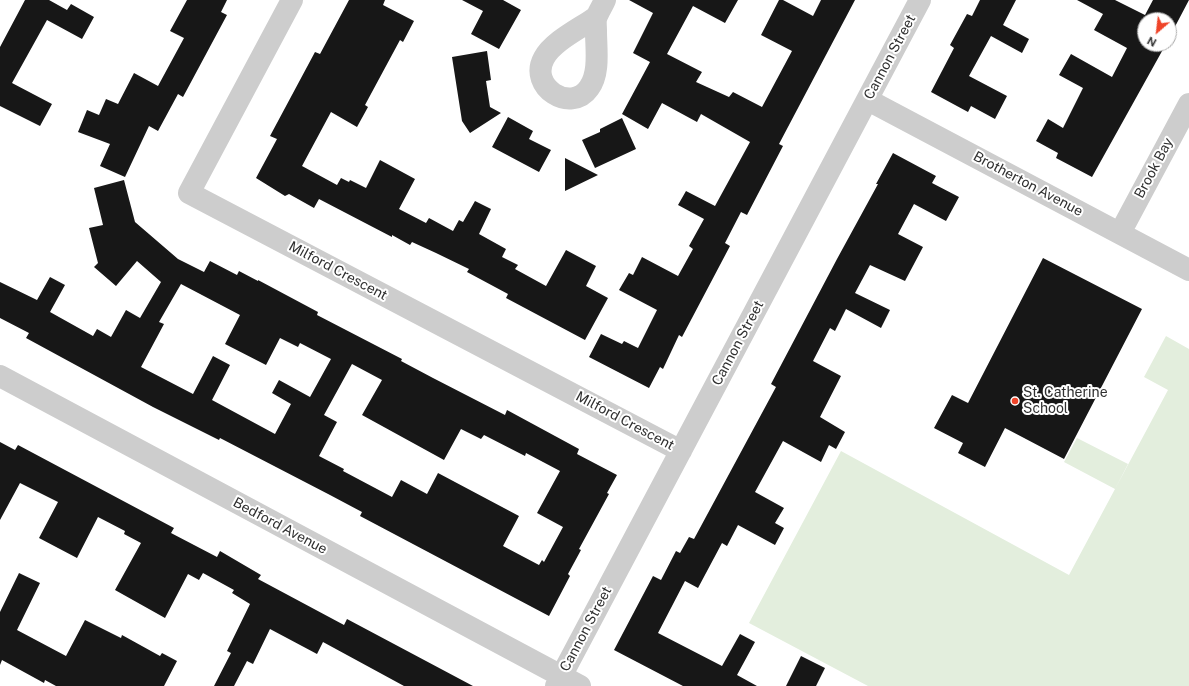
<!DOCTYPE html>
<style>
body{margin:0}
#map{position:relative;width:1189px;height:686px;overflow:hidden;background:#fff;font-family:"Public Sans",sans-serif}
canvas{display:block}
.north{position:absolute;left:1137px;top:12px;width:40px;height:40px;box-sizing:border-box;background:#fff;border:1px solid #acacac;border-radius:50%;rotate:208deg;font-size:11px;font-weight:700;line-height:16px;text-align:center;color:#303030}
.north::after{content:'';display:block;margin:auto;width:14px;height:18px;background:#ef4429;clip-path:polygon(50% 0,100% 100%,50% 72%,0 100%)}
</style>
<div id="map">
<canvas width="1189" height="686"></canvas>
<div class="north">N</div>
</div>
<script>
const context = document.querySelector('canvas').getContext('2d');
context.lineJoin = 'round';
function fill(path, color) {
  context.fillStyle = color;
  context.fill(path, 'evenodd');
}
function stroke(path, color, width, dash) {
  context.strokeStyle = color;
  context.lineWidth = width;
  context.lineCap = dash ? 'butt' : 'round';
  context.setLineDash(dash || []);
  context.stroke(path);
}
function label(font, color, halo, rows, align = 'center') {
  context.font = font + ' "Public Sans",sans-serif';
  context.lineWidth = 4;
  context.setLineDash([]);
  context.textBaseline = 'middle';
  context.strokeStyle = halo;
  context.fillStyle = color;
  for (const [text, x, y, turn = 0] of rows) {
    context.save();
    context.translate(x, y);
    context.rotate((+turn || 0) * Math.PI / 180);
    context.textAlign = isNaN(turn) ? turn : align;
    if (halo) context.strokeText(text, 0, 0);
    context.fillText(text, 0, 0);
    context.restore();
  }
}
fill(new Path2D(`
 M1166,336L1189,349V686H868L749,623L841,451L1069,575L1168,390L1144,377Z
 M1077,438L1128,464L1115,489L1064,462Z`), '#e3eedd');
fill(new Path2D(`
 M25,0H49L67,10L71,4L94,17L82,39L47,20L12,83L52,104L40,126L0,106V47Z
 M187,0H227L221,12L227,15L183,97L178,94L158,131L149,126L125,177L100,166L110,144L78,132L87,110L99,115L106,99L118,104L134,73L158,86L184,38L170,31Z
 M349,0H385L383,5L414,21L403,42L400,40L365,105L368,107L357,127L331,112L302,166L337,185L341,178L349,182L350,180L366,188L380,160L415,179L399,209L426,223L429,218L453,231L459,220L463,222L475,201L491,209L479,234L506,249L502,257L518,265L515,269L546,286L566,250L596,266L586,286L608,298L585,340L506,298L508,294L467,272L469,269L436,253L412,242L410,245L392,235V237L319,199L314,208L289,194L285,196L256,178L277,139L270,136L315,52L320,54Z
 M462,0H503L521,10L499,49L471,34L483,11Z
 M629,0H738L725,23L693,6L667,54L702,72L696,82L729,97L733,92L762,107L792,51L761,35L779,0H783L813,16L821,0H855L779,144L783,146L747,215L741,212L725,243L730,246L682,337L679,335L663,369L660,367L649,388L589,357L601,334L622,344L624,341L638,348L657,310L619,290L629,273L633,275L642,257L678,276L693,249L689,246L704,219L678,205L686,191L715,206L750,142L701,114L697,122L662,103L648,129L622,114L650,62L633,53L653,13Z
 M980,0H1016L1003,25L1029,39L1022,53L991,36L969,76L1007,96L995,119L971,106L968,112L931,92L954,48L950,45L967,14L972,16Z
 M1077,0H1115L1145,15L1153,0H1189L1169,38V20H1145V44H1166L1092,177L1056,158L1058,153L1036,141L1048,119L1063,128L1083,88L1059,75L1071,54L1112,77L1127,48L1094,30L1103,14Z
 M487,51L491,80L486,81L490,107L501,113L470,133L462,121L452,57Z
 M508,117L533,131L529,139L551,150L539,172L492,147Z
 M622,118L636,149L595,168L582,140L600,132V129Z
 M893,153L936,176L932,183L959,197L946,221L914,204L898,234L923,247L905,281L870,265L855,293L890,310L881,328L846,309L835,331L830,328L813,361L841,376L820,417L845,432L836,449L829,445L821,462L783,441L755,492L784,508L775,523L784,528L775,545L738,525L727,546L722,543L698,588L685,581L658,633L722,666L740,634L755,642L737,675L757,686H683L614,650L653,576L661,580L676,551L680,553L689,537L694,539L776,387L771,384L837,259L878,184H876Z
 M565,158L598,175L565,191Z
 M124,180L135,222L178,259L204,272L210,261L237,275L239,271L258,281V280L318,312L317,315L402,359L401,361L433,378L505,415L507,410L579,449L577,454L617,475L607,493L609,494L579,549L581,550L568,574L570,576L549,616L360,516L362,512L330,495L220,438L219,440L153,407L26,338L29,333L0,318V282L37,300L50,277L65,285L50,312L93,336L97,329L111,337L126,310L140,318L161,282L137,261L116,286L94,267L98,263L89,228L103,225L94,188ZM181,284L240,315L225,344L266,365L280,338L298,347L300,343L331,359L310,397L279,380L272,393L291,404L275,434L212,400L230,365L213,356L193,394L141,367L164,324L159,322ZM352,364L382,380L362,415L444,460L461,429L481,439L484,435L525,456L526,453L560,471L537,513L563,527L544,562L542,560L539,565L503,546L519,516L438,473L427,494L401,480L392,497L343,471L344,469L319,456L337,422L324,415Z
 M1043,258L1142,309L1064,459L1005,428L985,467L958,453L963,443L934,428L952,395L968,403Z
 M0,442L15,450L18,445L174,528L171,533L217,557L220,551L261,575L258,579L344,625L347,619L473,686H404L323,642L317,654L270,629L253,664L247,661L234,686H214L231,653L227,651L250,604L232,593L234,590L203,573L199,580L188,574L165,618L115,590L141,543L124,534L125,531L98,517L77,558L39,538L58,502L20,483L0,520Z
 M19,573L40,583L17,630L66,656L85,620L121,638L122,635L160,656L162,653L177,661L164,686H56L45,680L44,683L2,660L0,665V612Z
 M801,656L825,668L816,686H786Z`), '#171717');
stroke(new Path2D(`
 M292,0L189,193L681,451
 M596,17C581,28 553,41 544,58C528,87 571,114 589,88C600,73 596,49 596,31C596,27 595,20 597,16C599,11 603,5 605,0
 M868,100L1189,270
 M1120,233L1189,104
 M0,376L580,686
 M556,686L920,0`), '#cdcdcd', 22);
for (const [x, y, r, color] of [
 [1015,401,4,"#ef4429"]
]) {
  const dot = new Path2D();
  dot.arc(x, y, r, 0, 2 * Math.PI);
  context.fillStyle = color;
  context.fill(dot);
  stroke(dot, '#fff', 1.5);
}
label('14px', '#303030', '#fff', [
 ["Cannon Street",890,57,-62],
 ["Brook Bay",1154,168,-62],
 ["Brotherton Avenue",1028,184,28],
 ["Milford Crescent",338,271,28],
 ["Cannon Street",738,343,-62],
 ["Milford Crescent",625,421,28],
 ["Bedford Avenue",280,526,28],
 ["Cannon Street",586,629,-62]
]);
label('14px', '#303030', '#fff', [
 ["St. Catherine",1023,393],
 ["School",1023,409]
], 'left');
</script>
